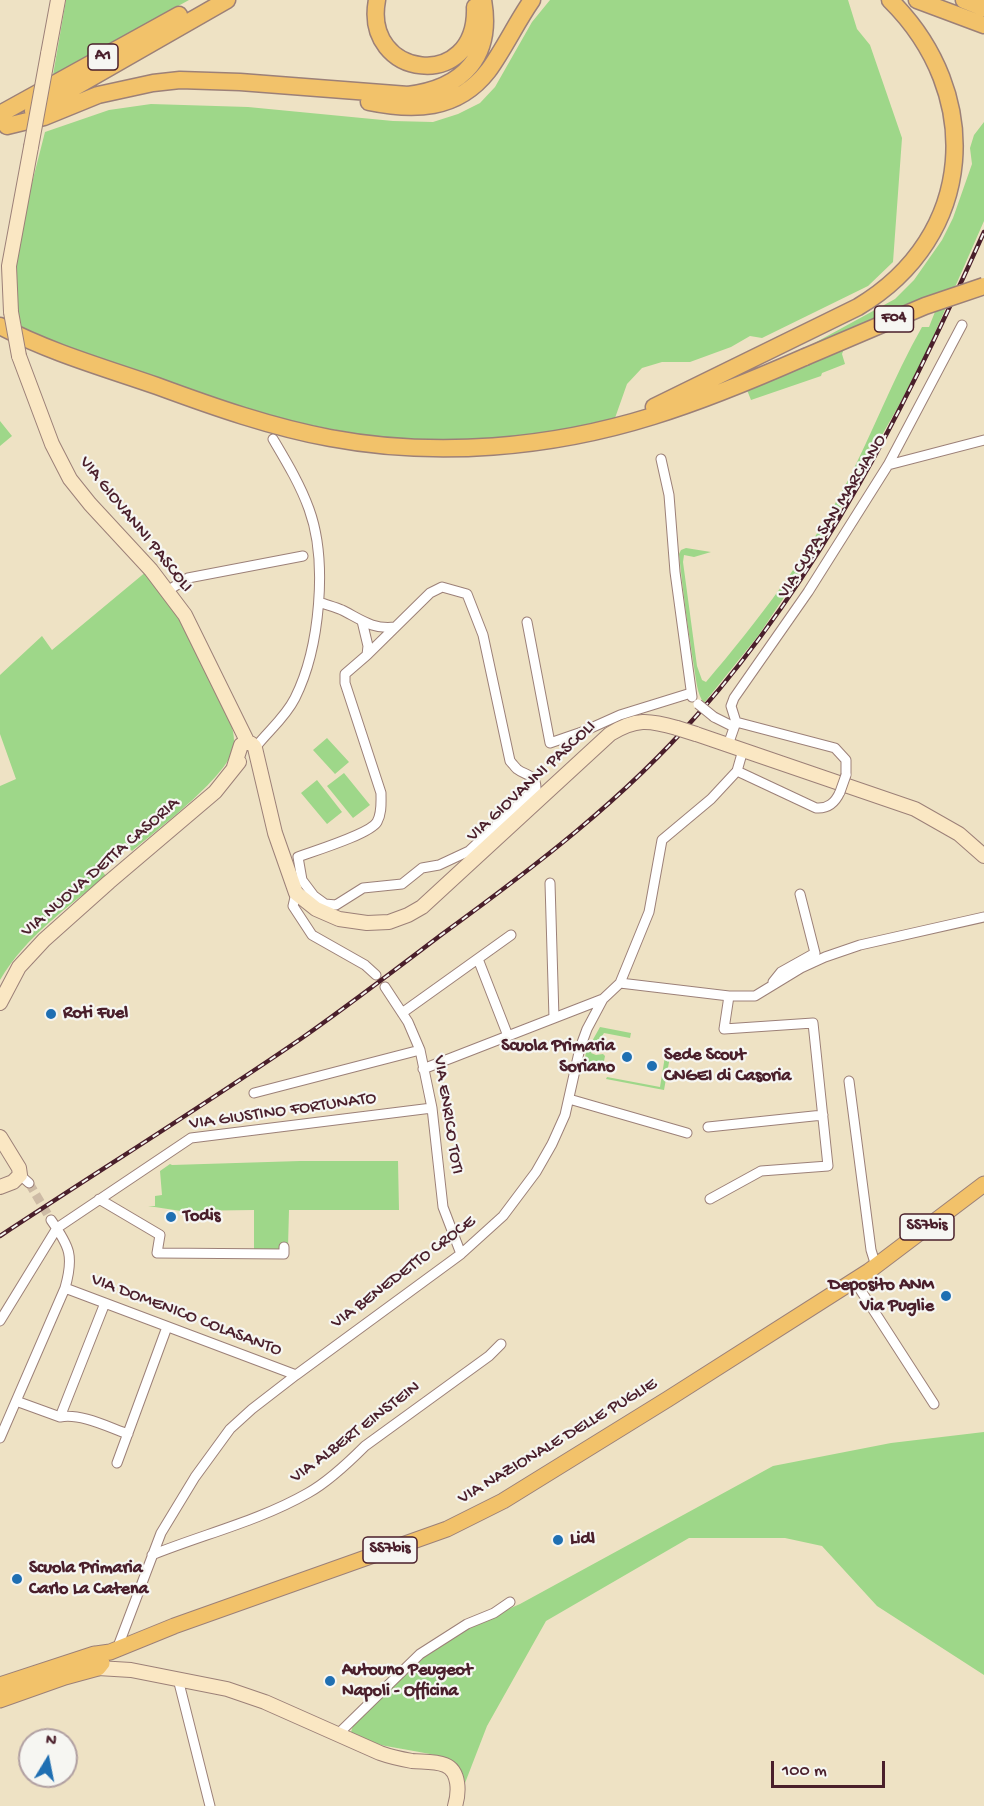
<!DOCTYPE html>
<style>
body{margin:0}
#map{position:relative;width:984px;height:1806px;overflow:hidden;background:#eee2c4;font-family:"Gochi Hand",sans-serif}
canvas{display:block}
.north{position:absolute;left:18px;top:1728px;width:60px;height:60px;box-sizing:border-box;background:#f6f6f2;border:2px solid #b1a0a2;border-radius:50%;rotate:10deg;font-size:16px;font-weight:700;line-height:24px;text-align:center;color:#4a1f2b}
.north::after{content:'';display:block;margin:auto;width:21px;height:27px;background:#1f6fb2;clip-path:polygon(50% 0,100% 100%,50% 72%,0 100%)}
.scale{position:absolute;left:771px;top:1761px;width:114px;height:27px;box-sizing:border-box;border:3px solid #4a1f2b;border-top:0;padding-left:8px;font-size:18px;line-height:21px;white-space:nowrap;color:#4a1f2b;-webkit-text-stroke:4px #f6f6f2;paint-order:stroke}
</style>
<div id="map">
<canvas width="984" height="1806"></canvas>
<div class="north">N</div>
<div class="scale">100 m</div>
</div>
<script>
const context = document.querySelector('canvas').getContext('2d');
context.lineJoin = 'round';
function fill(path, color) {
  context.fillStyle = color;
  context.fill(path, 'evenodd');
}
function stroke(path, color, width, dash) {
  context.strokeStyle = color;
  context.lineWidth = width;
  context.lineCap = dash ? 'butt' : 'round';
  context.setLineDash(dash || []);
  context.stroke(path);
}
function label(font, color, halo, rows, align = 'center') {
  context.font = font + ' "Gochi Hand",sans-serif';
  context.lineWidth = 4.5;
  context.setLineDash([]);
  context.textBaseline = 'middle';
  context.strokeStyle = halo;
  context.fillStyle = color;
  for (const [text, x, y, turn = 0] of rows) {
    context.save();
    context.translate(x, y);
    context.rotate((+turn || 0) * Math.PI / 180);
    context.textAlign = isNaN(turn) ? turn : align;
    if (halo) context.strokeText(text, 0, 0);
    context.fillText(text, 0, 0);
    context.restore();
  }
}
fill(new Path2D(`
 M66,0H189L53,75Z
 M550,0H848L857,29L870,45L902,138L893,262L868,286L762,338L750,336L731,347L690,362H662L642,368L627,384L615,418L559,432L466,441L410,440L363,435L273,418L53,342L19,329L14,281L21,226L45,132L109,110L151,104L248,107L393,121L433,122L458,114L480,103L495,87L532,22Z
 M984,122V221L926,353L898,407L818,547L758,636L704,703C697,695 696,678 694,667C688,630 683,592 679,554L681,550L686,548L711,552L694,557L684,555L683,562L697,666L702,680L706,682C759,620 807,556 846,484C873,432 893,378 922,327H929L942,294L851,331L842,354L845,364L822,373L821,376L751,400L747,390L809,346L895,299L914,280L942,240L953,218L972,164L970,148L974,135Z
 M0,421L12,436L0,446Z
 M147,571L181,618L228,714C232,726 236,738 233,750C225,778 156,831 132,851L128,847L102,871L106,876C67,908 26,936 0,980V786L16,779L0,734V675L42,636L52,650Z
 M327,738L349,762L335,774L313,750Z
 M344,773L370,805L353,818L327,786Z
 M317,780L342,812L327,824L301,793Z
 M600,1027L631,1033L630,1038L604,1033L591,1053L596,1055L603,1054L605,1056L604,1061L601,1063L596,1061L595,1064L607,1067L606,1072L583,1068L586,1052Z
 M666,1050L671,1051L664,1090L606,1079L607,1077L660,1087Z
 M300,1161H398L399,1210H289L288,1247H279V1250H254V1210L181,1211L148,1206H155V1196L162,1195L160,1171L170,1164L172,1165Z
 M984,1432V1675L877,1606L822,1546L785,1538H689L546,1621L487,1726L465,1783C464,1779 463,1774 461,1770C446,1746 376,1754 351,1732L354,1722L424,1655L472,1625L520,1604L773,1466L891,1443Z`), '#9ed789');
stroke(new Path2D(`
 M29,1183L51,1220`), '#cdbba5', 9, [9, 4.5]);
const street = new Path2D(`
 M661,459L669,495L675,572L692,697
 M888,465L984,440
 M167,591L188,578L303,556
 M319,602C327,605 335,607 342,610C360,619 373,630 395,627
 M362,621L368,646L367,655L345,674V683L381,793C381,803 382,813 377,822C370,834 314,851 298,857L302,880L314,896L325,904L336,905L363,888L402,884L422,868L439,865L469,851L536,788C536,774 526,776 517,769C516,768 511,762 510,761L483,635L467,594L442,587L430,593L367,655
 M527,622L550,743L582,732L620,715L691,693
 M714,717L734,727
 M736,722L731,706L734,698L808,592L888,465L962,325
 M736,722L835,748L846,760V775
 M728,745L736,722
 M255,748C268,731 285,718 295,698C320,648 328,561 309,509C300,484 286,461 273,439
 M737,771L816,808C828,809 835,803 840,792
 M550,883L554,1018
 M296,893L293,906L312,935L365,965L376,975
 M478,959L508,1036
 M773,982L781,972L815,953L800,894
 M620,983L729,996H755L801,968L825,957L860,945L984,917
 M385,987L408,1022L420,1050L432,1108L443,1207L461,1254
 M402,1013L511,935
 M423,1069L603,999
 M849,1081L871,1250L876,1266
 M254,1093L420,1050
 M569,1099L687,1133
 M708,1127L823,1115
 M20,1175L29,1183
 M99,1199L160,1235L157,1253L284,1254V1247
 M710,1199L761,1171L828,1166L813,1023L724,1029L729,996
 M854,1280L934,1404
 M65,1288L296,1375
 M0,1321L57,1228L191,1138L432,1108
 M16,1401L60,1417C81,1413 108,1427 128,1434
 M60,1417L105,1303
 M0,1438L65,1288C74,1256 70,1247 51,1220
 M117,1463L167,1327
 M152,1555C204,1534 259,1521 308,1493C326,1483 350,1461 365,1446L489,1356L501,1344
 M117,1649L161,1533L195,1477L230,1429L252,1409L296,1375L461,1254L503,1216L536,1172L552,1144L565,1115L580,1048L587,1029L603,999L620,983L649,912L662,840L711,799L737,771L743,750
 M178,1679L210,1806
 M337,1735L420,1654L467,1624L494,1613L510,1602`);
const secondary = new Path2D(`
 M48,54L58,0
 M11,312L9,266L31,147
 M19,356L52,444L70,479L90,504L151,570L185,615L248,743
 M696,734L915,809L959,834L984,856
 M234,767L241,745C247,741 252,742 255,748L275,833L296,893L316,909L339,919L367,923L389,922L408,915L422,907L610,734C636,718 649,720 677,728
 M0,1003L19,967L44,940L109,882L215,792L239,762
 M0,1137L19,1168L20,1175L13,1182L0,1187
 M98,1668L131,1670L227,1689L265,1702L380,1753C391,1757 401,1759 412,1761C422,1762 435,1761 445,1765C460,1771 459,1793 455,1806`);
const primary = new Path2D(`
 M96,1654L110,1652L174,1626L447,1529L503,1501L668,1399L869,1271L984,1184
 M0,1685L94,1654L99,1655L102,1663L98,1668L65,1677L0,1700`);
const highway = new Path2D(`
 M377,0C362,79 478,93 475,7
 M917,0L984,25
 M964,0L984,8
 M369,102C413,111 457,111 488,71C504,49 516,23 532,0
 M33,111L227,0
 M0,114L179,15
 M7,126L44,117L98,95L153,83L180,80L240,82L408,95C464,88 493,56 483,0
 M0,326C49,352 105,368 157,386C214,407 271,427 330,438C436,458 551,448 653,416C705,400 755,379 805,357
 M654,407L858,307C977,236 984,93 890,0`);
stroke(street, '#9c8078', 11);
stroke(secondary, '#9c8078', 16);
stroke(primary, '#9c8078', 17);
stroke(highway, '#9c8078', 19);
stroke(street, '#fff', 9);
stroke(secondary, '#fae7c3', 14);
stroke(primary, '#f2c26a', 15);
stroke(highway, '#f2c26a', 16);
const rail = new Path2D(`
 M0,1236C100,1170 203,1106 302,1038C349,1005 395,970 441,935C533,868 623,800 698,714C822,574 908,402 984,232`);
stroke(rail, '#4a1f2b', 4.5);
stroke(rail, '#f6f6f2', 2, [7]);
const streetBridge = new Path2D(`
 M698,704L714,717
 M840,792L846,775`);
const secondaryBridge = new Path2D(`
 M31,147L48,54
 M11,312L19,356
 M677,728L696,734`);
const highwayBridge = new Path2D(`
 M805,357L925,306L984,286`);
stroke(streetBridge, '#9c8078', 11, []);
stroke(secondaryBridge, '#9c8078', 16, []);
stroke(highwayBridge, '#9c8078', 19, []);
stroke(streetBridge, '#fff', 9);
stroke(secondaryBridge, '#fae7c3', 14);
stroke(highwayBridge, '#f2c26a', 16);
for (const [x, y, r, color] of [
 [51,1014,6,"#1f6fb2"],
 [627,1057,6,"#1f6fb2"],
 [652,1066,6,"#1f6fb2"],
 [171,1217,6,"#1f6fb2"],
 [946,1296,6,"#1f6fb2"],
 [558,1540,6,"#1f6fb2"],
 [17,1579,6,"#1f6fb2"],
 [330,1681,6,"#1f6fb2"]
]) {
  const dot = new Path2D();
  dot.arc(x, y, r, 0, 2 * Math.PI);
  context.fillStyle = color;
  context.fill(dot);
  stroke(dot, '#f6f6f2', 2);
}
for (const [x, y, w] of [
 [103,57,30],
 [894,319,39],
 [927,1227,54],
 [390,1550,54]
]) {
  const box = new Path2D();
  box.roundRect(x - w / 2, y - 13, w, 26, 4.5);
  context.fillStyle = '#f6f6f2';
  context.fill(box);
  stroke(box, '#4a1f2b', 1.5);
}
label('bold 16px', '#4a1f2b', null, [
 ["A1",103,57],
 ["F04",894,319],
 ["SS7bis",927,1227],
 ["SS7bis",390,1550]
]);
label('18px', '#4a1f2b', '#f6f6f2', [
 ["VIA CUPA SAN MARCIANO",833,517,-58],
 ["VIA GIOVANNI PASCOLI",135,525,51],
 ["VIA GIOVANNI PASCOLI",532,782,-43],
 ["VIA NUOVA DETTA CASORIA",101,868,-41],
 ["VIA GIUSTINO FORTUNATO",283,1112,-8],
 ["VIA ENRICO TOTI",447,1115,81],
 ["VIA BENEDETTO CROCE",404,1273,-37],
 ["VIA DOMENICO COLASANTO",186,1316,21],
 ["VIA ALBERT EINSTEIN",356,1433,-37],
 ["VIA NAZIONALE DELLE PUGLIE",558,1442,-31]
]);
label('bold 18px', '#4a1f2b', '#f6f6f2', [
 ["Roti Fuel",63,1014],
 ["Scuola Primaria",615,1047,"right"],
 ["Soriano",615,1068,"right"],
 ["Sede Scout",664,1056],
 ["CNGEI di Casoria",664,1077],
 ["Todis",183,1217],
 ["Deposito ANM",934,1286,"right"],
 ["Via Puglie",934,1307,"right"],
 ["Lidl",570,1540],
 ["Scuola Primaria",29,1569],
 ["Carlo La Catena",29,1590],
 ["Autouno Peugeot",342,1671],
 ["Napoli - Officina",342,1692]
], 'left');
</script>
